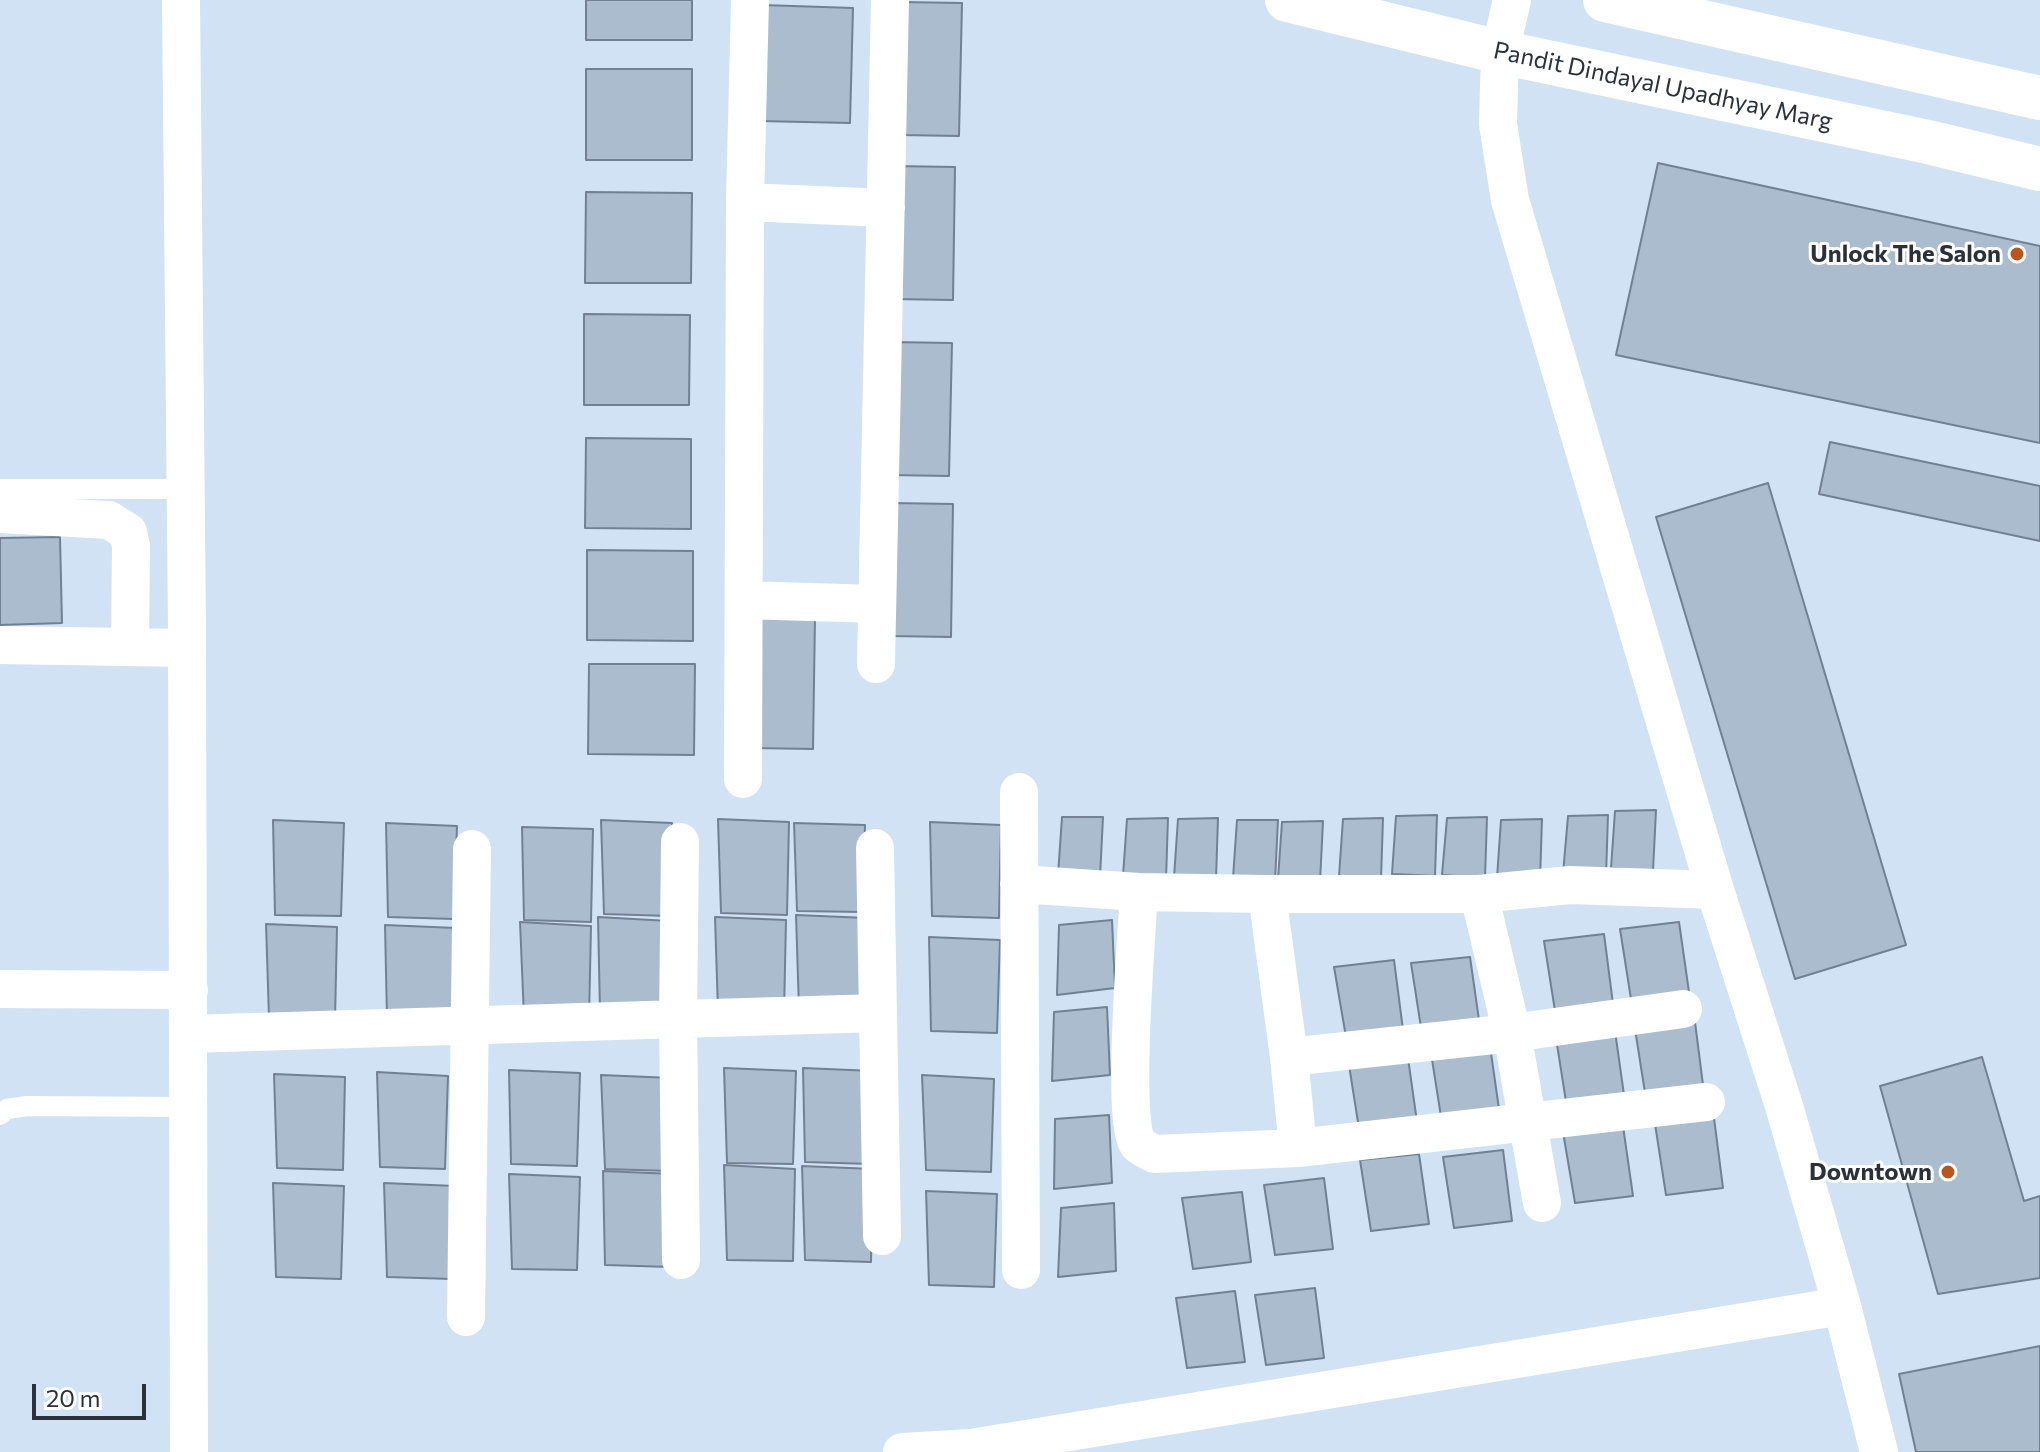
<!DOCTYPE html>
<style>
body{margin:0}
#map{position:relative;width:2040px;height:1452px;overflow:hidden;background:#d1e2f5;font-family:Commissioner,sans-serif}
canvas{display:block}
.scale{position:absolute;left:32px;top:1384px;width:114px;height:36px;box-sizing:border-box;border:4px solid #2a3138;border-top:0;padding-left:10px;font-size:24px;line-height:28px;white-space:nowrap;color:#2a3138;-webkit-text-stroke:6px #fff;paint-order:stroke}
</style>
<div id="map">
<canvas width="2040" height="1452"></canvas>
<div class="scale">20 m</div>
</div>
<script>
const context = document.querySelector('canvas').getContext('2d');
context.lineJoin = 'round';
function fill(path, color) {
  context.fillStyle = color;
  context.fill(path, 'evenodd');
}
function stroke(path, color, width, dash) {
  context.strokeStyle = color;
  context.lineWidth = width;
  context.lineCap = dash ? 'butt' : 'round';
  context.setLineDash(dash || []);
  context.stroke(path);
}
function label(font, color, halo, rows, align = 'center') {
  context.font = font + ' Commissioner,sans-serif';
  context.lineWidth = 6;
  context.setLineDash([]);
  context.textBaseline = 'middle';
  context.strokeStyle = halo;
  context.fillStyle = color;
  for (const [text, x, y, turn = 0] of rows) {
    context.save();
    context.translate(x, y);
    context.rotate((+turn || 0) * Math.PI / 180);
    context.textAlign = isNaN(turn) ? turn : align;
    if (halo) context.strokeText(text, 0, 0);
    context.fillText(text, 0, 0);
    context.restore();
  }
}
const building = new Path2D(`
 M586,0H692V40H586Z
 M901,2L962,3L959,136L899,135Z
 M762,5L853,8L850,123L759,121Z
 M586,69H692V160H586Z
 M1658,163L2040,246V443L1616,355Z
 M894,166L955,167L953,300L892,299Z
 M586,192L692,193L691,283H585Z
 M584,314L690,315L689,405H584Z
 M891,342L952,343L949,476L888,475Z
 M586,438L691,439V529L585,528Z
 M1830,442L2040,486V541L1819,494Z
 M1768,483L1906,945L1795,979L1656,517Z
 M892,503L953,504L951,637L890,636Z
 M60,537L62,623L0,625V538Z
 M587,550L693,551V641L587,640Z
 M754,615L815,616L813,749L752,748Z
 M589,664H695L694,755L588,754Z
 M1656,810L1653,871L1611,868L1615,811Z
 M1437,815L1435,876L1392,874L1396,816Z
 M1608,815L1606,876L1563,874L1568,816Z
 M1062,817H1103L1100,877L1058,875Z
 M1487,817L1485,878L1442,875L1447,818Z
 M1168,818L1166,879L1123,876L1127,819Z
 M1218,818L1216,879L1174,877L1178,819Z
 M1383,818L1381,879L1339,876L1343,819Z
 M718,819L789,822L787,915L721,913Z
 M1542,819L1540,880L1497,878L1501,820Z
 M273,820L344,823L341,916L275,915Z
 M601,820L672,823L669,916L604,914Z
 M1237,820H1278L1275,881L1233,878Z
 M1323,821L1320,882L1278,879L1282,822Z
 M930,822L1001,825L999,918L932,916Z
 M386,823L457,826L454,919L388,917Z
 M794,823L865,825L863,912L797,911Z
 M522,827L593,829L591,922L524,920Z
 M796,915L867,918L865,1011L799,1009Z
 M598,917L669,921L667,1014L600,1012Z
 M715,917L786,920L784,1013L718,1011Z
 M1112,920L1115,988L1057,995L1059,925Z
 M520,922L591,926L589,1019L524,1017Z
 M1679,922L1689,992L1631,999L1620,929Z
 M266,924L337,927L335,1020L269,1018Z
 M385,925L456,928L453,1021L387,1019Z
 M1604,934L1613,1004L1555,1011L1544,941Z
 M929,937L1000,940L997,1033L931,1031Z
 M1470,957L1480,1027L1422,1034L1411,963Z
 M1394,960L1403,1030L1346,1037L1334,967Z
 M1107,1007L1110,1075L1052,1081L1054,1012Z
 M1695,1022L1704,1093L1646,1099L1635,1029Z
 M1615,1031L1625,1102L1567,1108L1556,1038Z
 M1490,1046L1500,1116L1442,1123L1431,1053Z
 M1982,1057L2024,1201L2040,1196V1278L1938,1294L1880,1086Z
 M1408,1058L1418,1129L1360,1135L1349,1065Z
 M724,1068L796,1071L793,1164L727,1163Z
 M803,1068L874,1071L871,1164L805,1162Z
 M509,1070L580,1073L577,1166L511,1164Z
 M377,1072L448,1076L445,1169L380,1167Z
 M274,1074L345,1077L343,1170L277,1168Z
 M601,1075L672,1078L670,1171L605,1169Z
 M922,1075L994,1079L991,1172L926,1170Z
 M1109,1115L1112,1183L1054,1189L1055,1119Z
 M1714,1118L1723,1188L1666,1195L1655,1124Z
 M1623,1126L1633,1196L1575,1203L1563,1132Z
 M1503,1150L1512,1221L1454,1228L1443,1157Z
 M1419,1154L1429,1224L1371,1231L1360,1160Z
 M724,1165L795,1169L793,1261L727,1260Z
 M802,1166L873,1169L871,1262L805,1260Z
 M603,1171L674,1174L671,1267L605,1265Z
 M509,1174L580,1177L577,1270L512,1269Z
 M1324,1178L1333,1249L1275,1255L1264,1185Z
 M273,1183L344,1186L341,1279L276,1277Z
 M384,1183L455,1186L452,1279L387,1277Z
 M926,1191L997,1194L994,1287L929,1285Z
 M1242,1192L1251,1262L1193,1269L1182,1198Z
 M1114,1203L1116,1271L1058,1277L1061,1208Z
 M1315,1288L1324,1358L1266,1365L1255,1295Z
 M1235,1291L1245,1362L1187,1368L1176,1298Z
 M2040,1346V1452H1916L1899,1374Z`);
fill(building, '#abbcce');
stroke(building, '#718192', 2);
stroke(new Path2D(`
 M0,489H186
 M0,1115L7,1109L27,1106L188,1107`), '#fff', 20);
stroke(new Path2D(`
 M181,0L187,629L189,1452
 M1512,0L1500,52L1498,124L1510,200L1715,890L1784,1106L1842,1306L1879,1452
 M745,202L886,208
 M0,514L109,520L128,532L131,546L130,646
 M744,600L876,604
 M0,645L187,648
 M876,664L890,0
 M743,779L745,202L750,0
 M1019,792L1021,1270
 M680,842L678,1020L681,1260
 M875,848L882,1236
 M1019,884L1139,892L1267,894H1479L1570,885L1715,890
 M1139,892C1137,930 1121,1123 1138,1144C1142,1148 1149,1151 1154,1154L1298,1148L1706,1102
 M1267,894L1289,1057L1298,1148
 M1479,894L1512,1033L1542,1203
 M0,989L189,990
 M189,1034L877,1013
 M1289,1057L1512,1033L1683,1009
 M466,1317L472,849
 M902,1452L971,1448L1842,1306`), '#fff', 38);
stroke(new Path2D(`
 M1287,0L1500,52L1928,142L2040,169
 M1605,0L2040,98`), '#fff', 44);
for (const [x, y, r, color] of [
 [2017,254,8,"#b9561e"],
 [1948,1172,8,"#b9561e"]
]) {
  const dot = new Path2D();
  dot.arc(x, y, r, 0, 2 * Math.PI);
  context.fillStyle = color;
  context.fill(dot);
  stroke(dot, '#fff', 3);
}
label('24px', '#2a3138', '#fff', [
 ["Pandit Dindayal Upadhyay Marg",1663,86,12]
]);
label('bold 24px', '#2a3138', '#fff', [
 ["Unlock The Salon",2001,254],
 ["Downtown",1932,1172]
], 'right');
</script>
